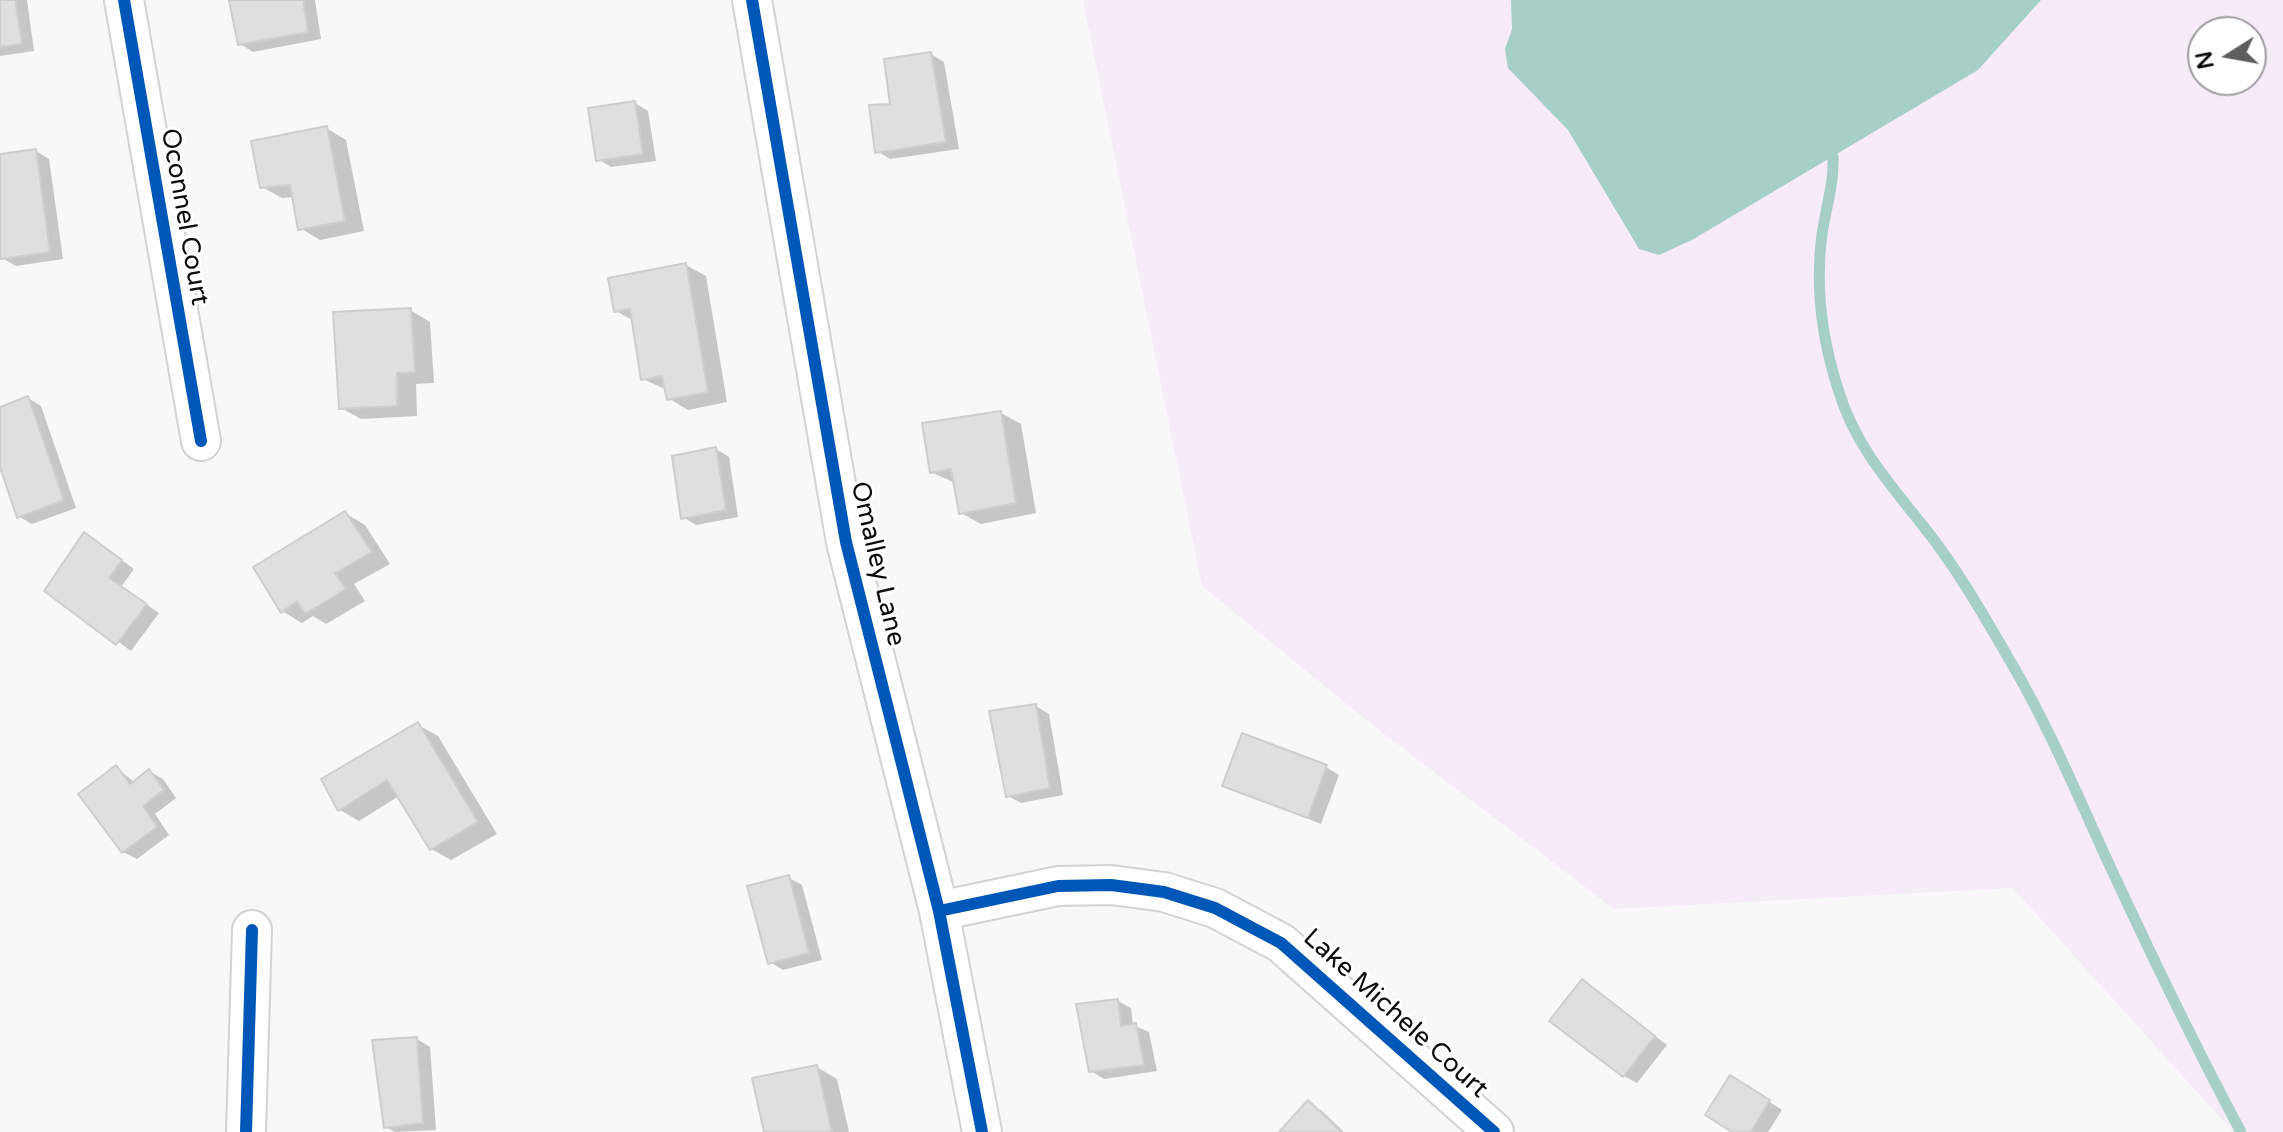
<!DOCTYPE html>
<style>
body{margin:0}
#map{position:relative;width:2283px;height:1132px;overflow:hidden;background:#f9f8f9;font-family:"Varela Round",sans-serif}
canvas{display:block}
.north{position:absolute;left:2187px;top:16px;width:80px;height:80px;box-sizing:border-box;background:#fff;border:2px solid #9e9e9e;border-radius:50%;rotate:259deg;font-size:22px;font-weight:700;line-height:32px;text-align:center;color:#0d0c0d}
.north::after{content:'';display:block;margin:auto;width:28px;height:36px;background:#605f60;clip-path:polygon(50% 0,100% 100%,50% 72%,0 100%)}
</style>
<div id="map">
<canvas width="2283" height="1132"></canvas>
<div class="north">N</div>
</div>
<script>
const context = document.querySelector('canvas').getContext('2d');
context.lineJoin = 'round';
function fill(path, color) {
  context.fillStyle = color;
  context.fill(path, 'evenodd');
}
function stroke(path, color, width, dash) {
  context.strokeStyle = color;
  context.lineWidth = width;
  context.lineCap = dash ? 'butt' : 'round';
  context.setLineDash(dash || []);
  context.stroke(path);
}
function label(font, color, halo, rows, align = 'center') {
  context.font = font + ' "Varela Round",sans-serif';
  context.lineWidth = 6;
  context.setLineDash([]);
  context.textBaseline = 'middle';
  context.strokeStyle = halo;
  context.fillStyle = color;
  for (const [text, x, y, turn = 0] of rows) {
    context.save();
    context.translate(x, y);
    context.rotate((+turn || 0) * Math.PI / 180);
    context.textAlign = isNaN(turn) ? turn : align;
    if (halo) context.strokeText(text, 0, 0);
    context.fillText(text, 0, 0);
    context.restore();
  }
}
fill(new Path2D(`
 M1083,0H2283V1132H2233L2013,888L1614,909L1375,727L1202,586ZM2203,32H2251V80H2203Z`), '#f7ebfa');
fill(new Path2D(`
 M1511,0H2041L1978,70L1692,240L1659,255L1639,249L1568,130L1508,68L1505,49L1512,29Z`), '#a6cfc7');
fill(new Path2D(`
 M0,0H27L34,51L0,56Z
 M231,0H315L321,39L253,52L240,44Z
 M931,54L944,62L959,149L890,159L877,151Z
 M635,103L648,111L656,161L611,167L598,159Z
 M326,128L346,140L364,231L320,240L300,228L294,197L282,198L262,187Z
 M36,151L49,159L63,259L16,266L2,258L0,156Z
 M686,265L706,276L727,402L688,410L668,398L667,390L643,379L634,321L616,311Z
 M410,310L430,322L434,383L416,384L417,416L361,419L341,408Z
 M28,398L41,406L76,508L32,524L18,516L0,461V409Z
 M1001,413L1021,424L1036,513L981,524L961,513L955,483L931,472Z
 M716,449L729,457L738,517L696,525L683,517Z
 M345,513L365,525L390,564L354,584L365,601L326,624L313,616L302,623L282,611Z
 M97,542L134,569L121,587L159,613L131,651L47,590Z
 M1036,706L1049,714L1063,795L1021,803L1008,796Z
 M418,725L438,736L497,834L451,860L431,849L399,796L359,821L340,810Z
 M116,767L135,783L149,771L163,779L176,798L155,814L169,835L137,859L123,852Z
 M1326,767L1339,775L1321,824L1225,785Z
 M789,878L802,885L822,960L783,970L770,962Z
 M1583,982L1667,1045L1637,1083L1624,1076Z
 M1118,1001L1131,1008L1133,1025L1149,1032L1157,1071L1104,1079L1091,1071Z
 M417,1039L430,1047L436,1130L395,1132L386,1127Z
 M817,1067L837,1079L849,1132H766Z
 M1744,1085L1782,1110L1768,1132H1736Z
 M1309,1103L1322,1111L1344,1132H1282Z`), '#0003');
stroke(new Path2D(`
 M1833,157C1834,184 1826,207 1822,234C1815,286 1822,339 1838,389C1854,444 1889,483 1924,527C1956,567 1983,614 2009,659C2050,728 2081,804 2115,877C2155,963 2196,1048 2241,1132`), '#a6cfc7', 11);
const building = new Path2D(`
 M0,0H15L22,44L0,47Z
 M229,0H303L308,32L238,45Z
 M931,52L946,142L875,153L869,105L890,104L884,59Z
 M635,101L643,154L596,161L588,108Z
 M327,126L345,221L298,230L290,185L260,188L251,141Z
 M36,149L50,252L0,259V154Z
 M686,263L708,392L667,400L662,376L641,380L630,309L614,312L608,278Z
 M411,308L415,372L397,373V406L339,409L333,312Z
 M28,396L64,500L17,518L0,467V407Z
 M1001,411L1016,503L959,514L951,469L930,473L922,423Z
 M716,447L726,510L681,519L672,456Z
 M345,511L372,552L335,573L346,589L305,614L297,601L281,613L253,567Z
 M84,532L122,560L109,578L147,604L116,645L44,591Z
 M1036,704L1050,788L1006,797L989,711Z
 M418,722L478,822L430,850L387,780L338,811L321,779Z
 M1242,733L1327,765L1308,818L1222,786Z
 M116,765L130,784L149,769L164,790L143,806L157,827L122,853L78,794Z
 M789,875L809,953L768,964L747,886Z
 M1582,979L1655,1036L1623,1077L1549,1021Z
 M1118,999L1121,1026L1136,1023L1144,1065L1089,1072L1076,1004Z
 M417,1037L423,1123L384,1128L372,1040Z
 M817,1065L832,1132H764L752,1078Z
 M1730,1075L1770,1100L1751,1132H1732L1705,1115Z
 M1308,1100L1341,1132H1279Z`);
fill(building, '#e0dfe0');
stroke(building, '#cfcecf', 2);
const street = new Path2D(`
 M124,0L201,441
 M752,0L846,542L939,911L982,1132
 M939,911L1058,886L1111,885L1164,892L1215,908L1281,943L1494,1132
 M246,1132L252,930`);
stroke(street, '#d4d3d4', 42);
stroke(street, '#fefefe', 38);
stroke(new Path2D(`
 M124,0L201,441
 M752,0L846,542L939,911L982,1132
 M939,911L1058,886L1111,885L1164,892L1215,908L1281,943L1494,1132
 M246,1132L252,930`), '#0057b8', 12);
label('26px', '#0d0c0d', '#fff', [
 ["Oconnel Court",184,217,80],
 ["Omalley Lane",877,564,77],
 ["Lake Michele Court",1395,1014,42]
]);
</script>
